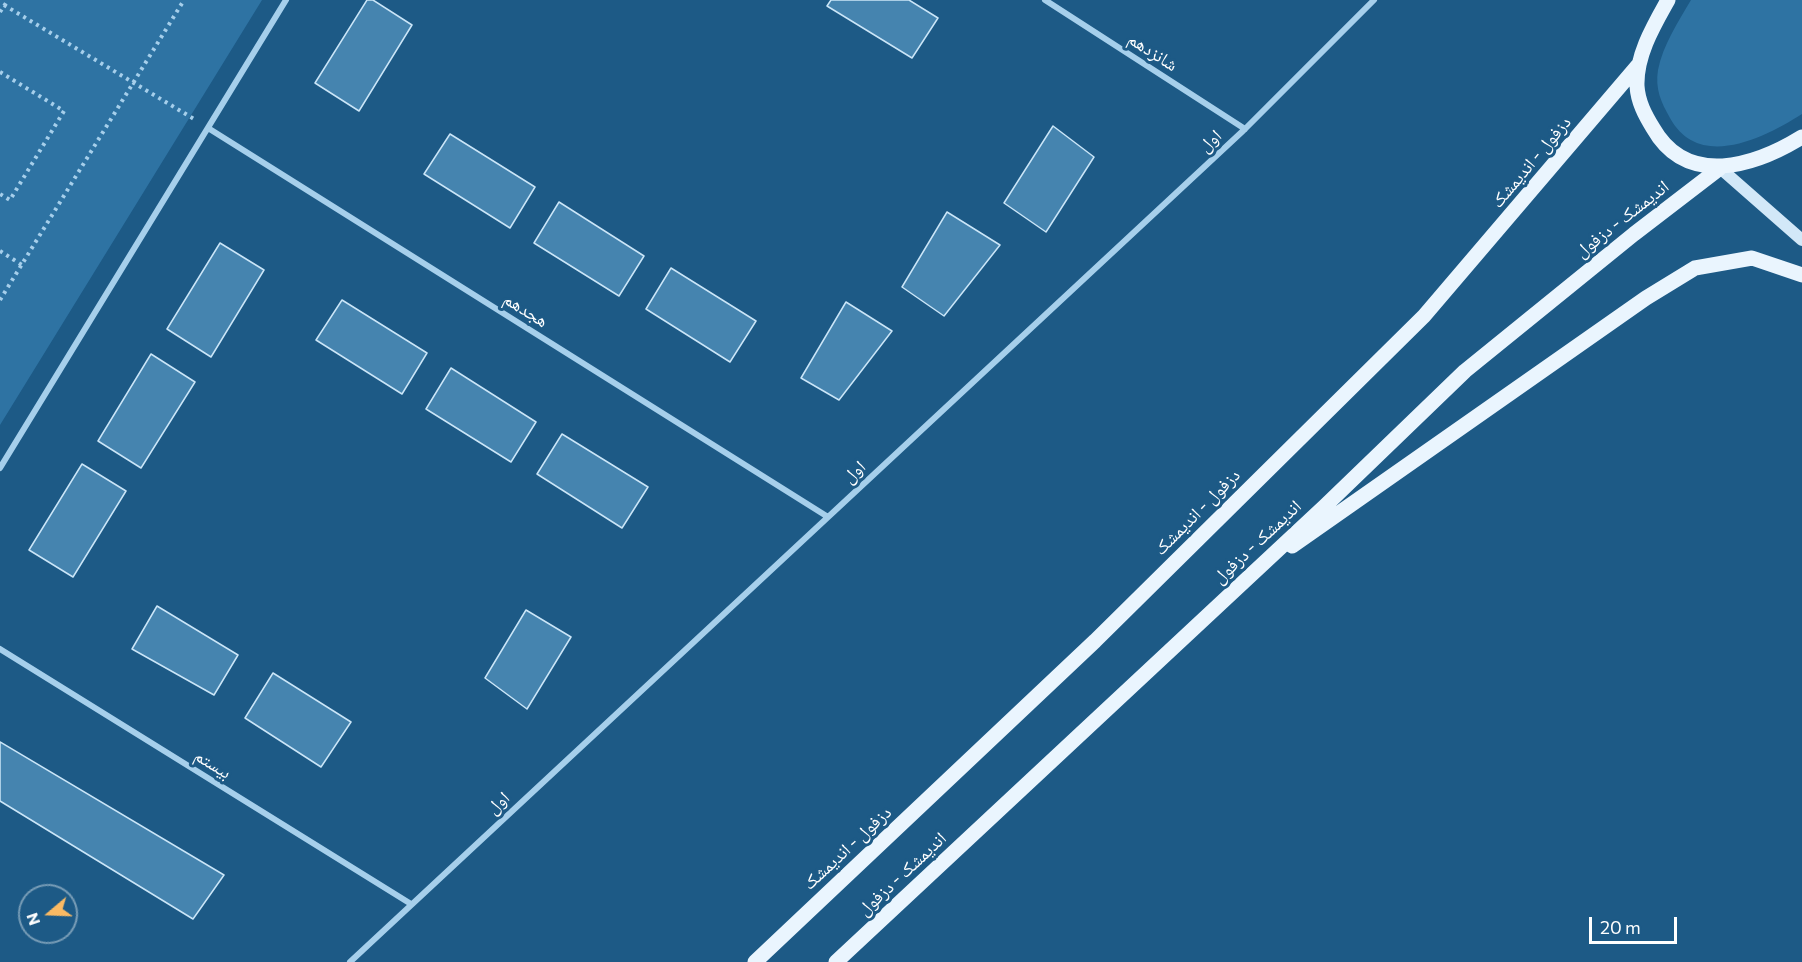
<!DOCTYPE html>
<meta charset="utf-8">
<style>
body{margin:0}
#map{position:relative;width:1802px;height:962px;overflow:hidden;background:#1d5a86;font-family:Commissioner,sans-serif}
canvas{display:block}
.north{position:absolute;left:18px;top:884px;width:60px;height:60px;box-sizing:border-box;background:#1d5a86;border:2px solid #779cb6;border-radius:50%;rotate:251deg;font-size:16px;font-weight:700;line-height:24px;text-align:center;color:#fff}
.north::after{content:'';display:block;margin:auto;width:21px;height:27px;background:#faba64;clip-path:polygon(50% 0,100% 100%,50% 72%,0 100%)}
.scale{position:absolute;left:1589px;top:917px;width:88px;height:27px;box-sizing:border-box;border:3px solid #fff;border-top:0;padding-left:8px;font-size:18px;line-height:21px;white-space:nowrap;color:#fff;-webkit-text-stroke:4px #1d5a86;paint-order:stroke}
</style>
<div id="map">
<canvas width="1802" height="962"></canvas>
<div class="north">N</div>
<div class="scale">20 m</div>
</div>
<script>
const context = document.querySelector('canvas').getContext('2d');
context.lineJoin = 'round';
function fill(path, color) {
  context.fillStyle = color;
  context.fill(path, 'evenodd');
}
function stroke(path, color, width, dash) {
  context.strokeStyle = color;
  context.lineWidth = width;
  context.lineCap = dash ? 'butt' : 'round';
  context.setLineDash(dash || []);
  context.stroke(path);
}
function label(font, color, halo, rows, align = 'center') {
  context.font = font + ' Commissioner,"Noto Naskh Arabic",sans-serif';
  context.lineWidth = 6;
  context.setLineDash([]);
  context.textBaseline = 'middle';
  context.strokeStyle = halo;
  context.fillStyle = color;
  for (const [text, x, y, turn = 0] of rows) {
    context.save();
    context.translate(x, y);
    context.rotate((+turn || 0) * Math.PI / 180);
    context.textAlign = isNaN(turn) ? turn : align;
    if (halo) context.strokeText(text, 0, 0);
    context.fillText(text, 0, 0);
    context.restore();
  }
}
fill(new Path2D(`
 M0,0H262L0,425Z
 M1691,0H1802V114C1764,138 1699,171 1670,118C1661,102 1655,89 1658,70C1663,45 1678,22 1691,0Z`), '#2e73a3');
const building = new Path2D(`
 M367,0H373L412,25L359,111L315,83Z
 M831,0H909L938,18L912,58L827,6Z
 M1053,126L1094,157L1046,232L1004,203Z
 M450,134L535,187L510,228L424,174Z
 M559,202L644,256L619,296L534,243Z
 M947,212L1000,245L944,316L902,287Z
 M220,243L264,270L211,357L167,329Z
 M671,268L756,321L730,362L646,309Z
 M342,300L427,353L402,394L316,340Z
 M846,302L892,331L839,400L801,378Z
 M151,354L195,382L141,468L98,441Z
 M451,368L536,422L511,462L426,409Z
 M562,434L648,487L622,528L537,474Z
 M82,464L126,491L73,577L29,550Z
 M157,606L238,655L214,695L132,649Z
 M526,610L571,637L527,709L485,678Z
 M273,673L351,722L321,767L245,718Z
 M0,742L224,875L193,919L0,801Z`);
fill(building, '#4584af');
stroke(building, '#cbe6f8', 1.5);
stroke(new Path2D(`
 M4,5L194,119
 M0,12L8,0
 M0,72L64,111L10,200L0,194
 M0,251L22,265
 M0,300L184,0`), '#a6cfeb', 4, [3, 4.5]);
stroke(new Path2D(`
 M1045,0L1245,129
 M208,128L828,517
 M0,468L286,0
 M0,649L411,904
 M350,962L1245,129L1374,0`), '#a6cfeb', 6);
stroke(new Path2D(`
 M1720,168L1802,240`), '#d2e8f8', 12);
stroke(new Path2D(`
 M1668,0C1654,25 1636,55 1637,86C1638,102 1645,115 1653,128C1687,188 1755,166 1802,137
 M1292,546L1646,298L1695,268L1752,258L1802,275
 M755,962L1095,641L1424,316L1639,64
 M836,962L1325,506L1465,371L1634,234L1720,168`), '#eaf5fe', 15);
label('18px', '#fff', '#1d5a86', [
 ["شانزدهم",1153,52,33],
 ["اول",1210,141,-43],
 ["دزفول - اندیمشک",1531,162,-50],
 ["اندیمشک - دزفول",1622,219,-38],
 ["هجدهم",526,310,32],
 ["اول",854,472,-43],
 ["دزفول - اندیمشک",1197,512,-45],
 ["اندیمشک - دزفول",1257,542,-43],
 ["بیستم",213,764,32],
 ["اول",498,803,-43],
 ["دزفول - اندیمشک",847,848,-43],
 ["اندیمشک - دزفول",902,874,-43]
]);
</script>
